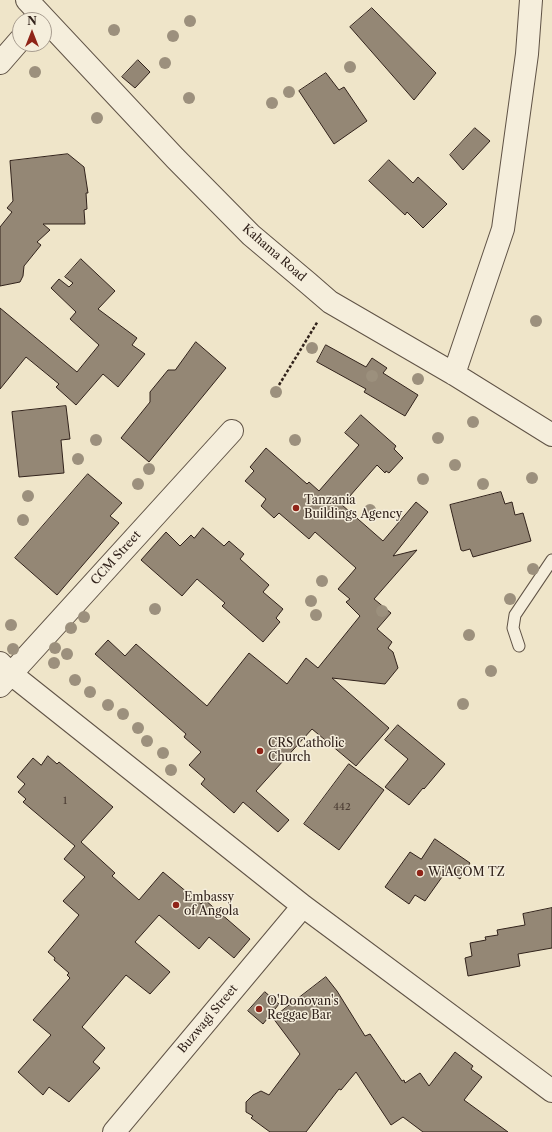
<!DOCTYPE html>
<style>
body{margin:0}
#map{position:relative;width:552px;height:1132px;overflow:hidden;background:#efe5c9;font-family:"Libre Caslon Text",serif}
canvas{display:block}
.north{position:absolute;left:12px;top:12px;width:40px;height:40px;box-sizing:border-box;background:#f5eedc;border:1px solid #a79c8f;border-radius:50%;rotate:0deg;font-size:11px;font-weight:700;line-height:16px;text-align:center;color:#31221b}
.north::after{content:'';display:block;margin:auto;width:14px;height:18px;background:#8f2418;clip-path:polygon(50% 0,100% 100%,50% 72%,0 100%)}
</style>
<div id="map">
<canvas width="552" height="1132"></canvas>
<div class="north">N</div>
</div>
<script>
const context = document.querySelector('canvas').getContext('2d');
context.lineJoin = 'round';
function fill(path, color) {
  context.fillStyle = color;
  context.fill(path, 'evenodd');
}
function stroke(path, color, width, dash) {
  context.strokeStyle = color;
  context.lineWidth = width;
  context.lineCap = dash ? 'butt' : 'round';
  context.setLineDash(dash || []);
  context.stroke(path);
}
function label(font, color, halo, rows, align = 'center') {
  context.font = font + ' "Libre Caslon Text",serif';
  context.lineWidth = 3;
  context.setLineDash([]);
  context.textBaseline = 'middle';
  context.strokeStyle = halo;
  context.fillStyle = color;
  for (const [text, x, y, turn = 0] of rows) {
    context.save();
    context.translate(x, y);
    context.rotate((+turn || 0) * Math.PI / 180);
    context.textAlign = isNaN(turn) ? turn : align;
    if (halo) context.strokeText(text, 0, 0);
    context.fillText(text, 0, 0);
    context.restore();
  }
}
const building = new Path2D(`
 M372,8L436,73L414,100L350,27Z
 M138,60L150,72L135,88L122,77Z
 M326,73L339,90L344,87L367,121L334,144L299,91Z
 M475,128L490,141L463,170L450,155Z
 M68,154L84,167L88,193H86L87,209L84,210L85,224H43L50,230L37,242L41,245L24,266L23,276L20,282L0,286V227L12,212L7,208L13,201L10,161Z
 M389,160L413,183L418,177L447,204L423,228L407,212L405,215L369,181Z
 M81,259L115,291L98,309L137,338L132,345L145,354L118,387L103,374L76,405L56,387L59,384L26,357L0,389V308L77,372L99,345L70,319L76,312L51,288L59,279L69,287L73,283L65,277Z
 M196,342L226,368L149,462L121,438L150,402V392L168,370H175Z
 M326,345L366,367L372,358L387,368L383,373L418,395L405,416L364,392L366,389L317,362Z
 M66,406L70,439L61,440L64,473L19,477L12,412Z
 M361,415L396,446L394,449L403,458L389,473L386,471L385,473L377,465L342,505L383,541L416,502L428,512L393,556L417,550L374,599L391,613L377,629L392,642L388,648L393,652L398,668L385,684L332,678L389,728L356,766L312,729L256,791L289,820L278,832L243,802L234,813L201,784L205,779L189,765L201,752L184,737L186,734L95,654L108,640L125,656L136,644L207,706L249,653L287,684L306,658L318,668L360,616L346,602L350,599L338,589L356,568L315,532L309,539L279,513L274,518L261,506L266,499L245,481L254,471L250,467L266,448L307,484L309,482L319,491L359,445L345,433Z
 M88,474L122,503L110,516L119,523L57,595L15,558Z
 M501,492L505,504L512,502L515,515L523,513L531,541L473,557L470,549L463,551L461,550L450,505Z
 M203,528L224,546L229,541L244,554L240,559L269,585L263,592L283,609L276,618L280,622L263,642L222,606L225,603L197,579L182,596L141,560L166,532L180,546L191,535L194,538Z
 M398,725L445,764L424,789L423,788L409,805L385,787L408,759L385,740Z
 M48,756L57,764L59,762L113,807L81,842L115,873L112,876L139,900L163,872L201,904L205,900L250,939L234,958L209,937L199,949L159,915L135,942L170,972L150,994L126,975L82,1027L105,1048L93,1062L100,1068L69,1102L49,1087L43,1095L18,1072L51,1035L33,1020L70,978L67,975L69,973L54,960L55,958L48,952L79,915L63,901L85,877L64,859L75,846L23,802L26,799L18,792L25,784L17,777L33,758L41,765Z
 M349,764L384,790L339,850L304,824Z
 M435,839L470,863L460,879L447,870L425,901L415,895L409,904L385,887L410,852L421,859Z
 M552,908V948L518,954L520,966L468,976L465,958L472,956L470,943L486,940L485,937L498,935L497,930L525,925L523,914Z
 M326,977L337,991L365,1036L370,1034L402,1081L404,1080L405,1083L420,1073L429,1086L455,1052L473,1066L471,1069L482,1077L464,1100L508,1132H423L403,1117L391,1125L356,1072L341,1090L339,1089L306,1132H270L251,1118L253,1116L246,1112V1102L253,1095L261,1091L269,1095L300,1054L273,1018Z
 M265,992L279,1004L263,1024L248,1011Z`);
fill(building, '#948775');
stroke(building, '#31221b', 1);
const lane = new Path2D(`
 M519,646L513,628L515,615L552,560`);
const street = new Path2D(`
 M27,0L175,158L251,235L308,283L330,302L454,374L552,435
 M0,63L20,40
 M454,374L503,229L527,54L531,0
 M0,663L10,673L303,906L552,1091
 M0,686L232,431
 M114,1132L303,906`);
stroke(lane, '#605346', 13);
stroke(street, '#605346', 24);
stroke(new Path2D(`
 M279,385L318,321`), '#31221b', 2.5, [3, 2]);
stroke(lane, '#f5eedc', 11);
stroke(street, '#f5eedc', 22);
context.fillStyle = '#9c907d';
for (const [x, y] of [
 [190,21],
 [114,30],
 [173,36],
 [165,63],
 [350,67],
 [35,72],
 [289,92],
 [189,98],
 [272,103],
 [97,118],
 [536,321],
 [312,348],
 [372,376],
 [418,379],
 [276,392],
 [473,422],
 [438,438],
 [96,440],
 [295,440],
 [78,459],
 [455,465],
 [149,469],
 [532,478],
 [423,479],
 [138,484],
 [483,484],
 [28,496],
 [370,510],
 [23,520],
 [533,569],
 [322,581],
 [510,599],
 [311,601],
 [155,609],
 [382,611],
 [316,615],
 [84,617],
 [11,625],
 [71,628],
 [469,635],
 [55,648],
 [13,649],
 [67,654],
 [54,663],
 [491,671],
 [75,680],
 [90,692],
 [463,704],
 [108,705],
 [123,714],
 [138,728],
 [147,741],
 [163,753],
 [171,770]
]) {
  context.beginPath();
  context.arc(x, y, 6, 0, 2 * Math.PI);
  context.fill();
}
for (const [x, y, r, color] of [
 [296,508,4,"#8f2418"],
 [260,751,4,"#8f2418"],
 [420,873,4,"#8f2418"],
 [176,905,4,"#8f2418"],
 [259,1009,4,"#8f2418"]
]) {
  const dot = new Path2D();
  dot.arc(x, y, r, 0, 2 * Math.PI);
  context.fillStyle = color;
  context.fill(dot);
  stroke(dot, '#f5eedc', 1.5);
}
label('10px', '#4a3b32', null, [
 ["1",65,801],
 ["442",342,807]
]);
label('12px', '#31221b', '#f5eedc', [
 ["Kahama Road",274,253,41],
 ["CCM Street",116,558,-48],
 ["Buzwagi Street",208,1019,-50]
]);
label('12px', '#31221b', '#f5eedc', [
 ["Tanzania",304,501],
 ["Buildings Agency",304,515],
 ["CRS Catholic",268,744],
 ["Church",268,758],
 ["WiACOM TZ",428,873],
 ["Embassy",184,898],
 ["of Angola",184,912],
 ["O'Donovan's",267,1002],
 ["Reggae Bar",267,1016]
], 'left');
</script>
